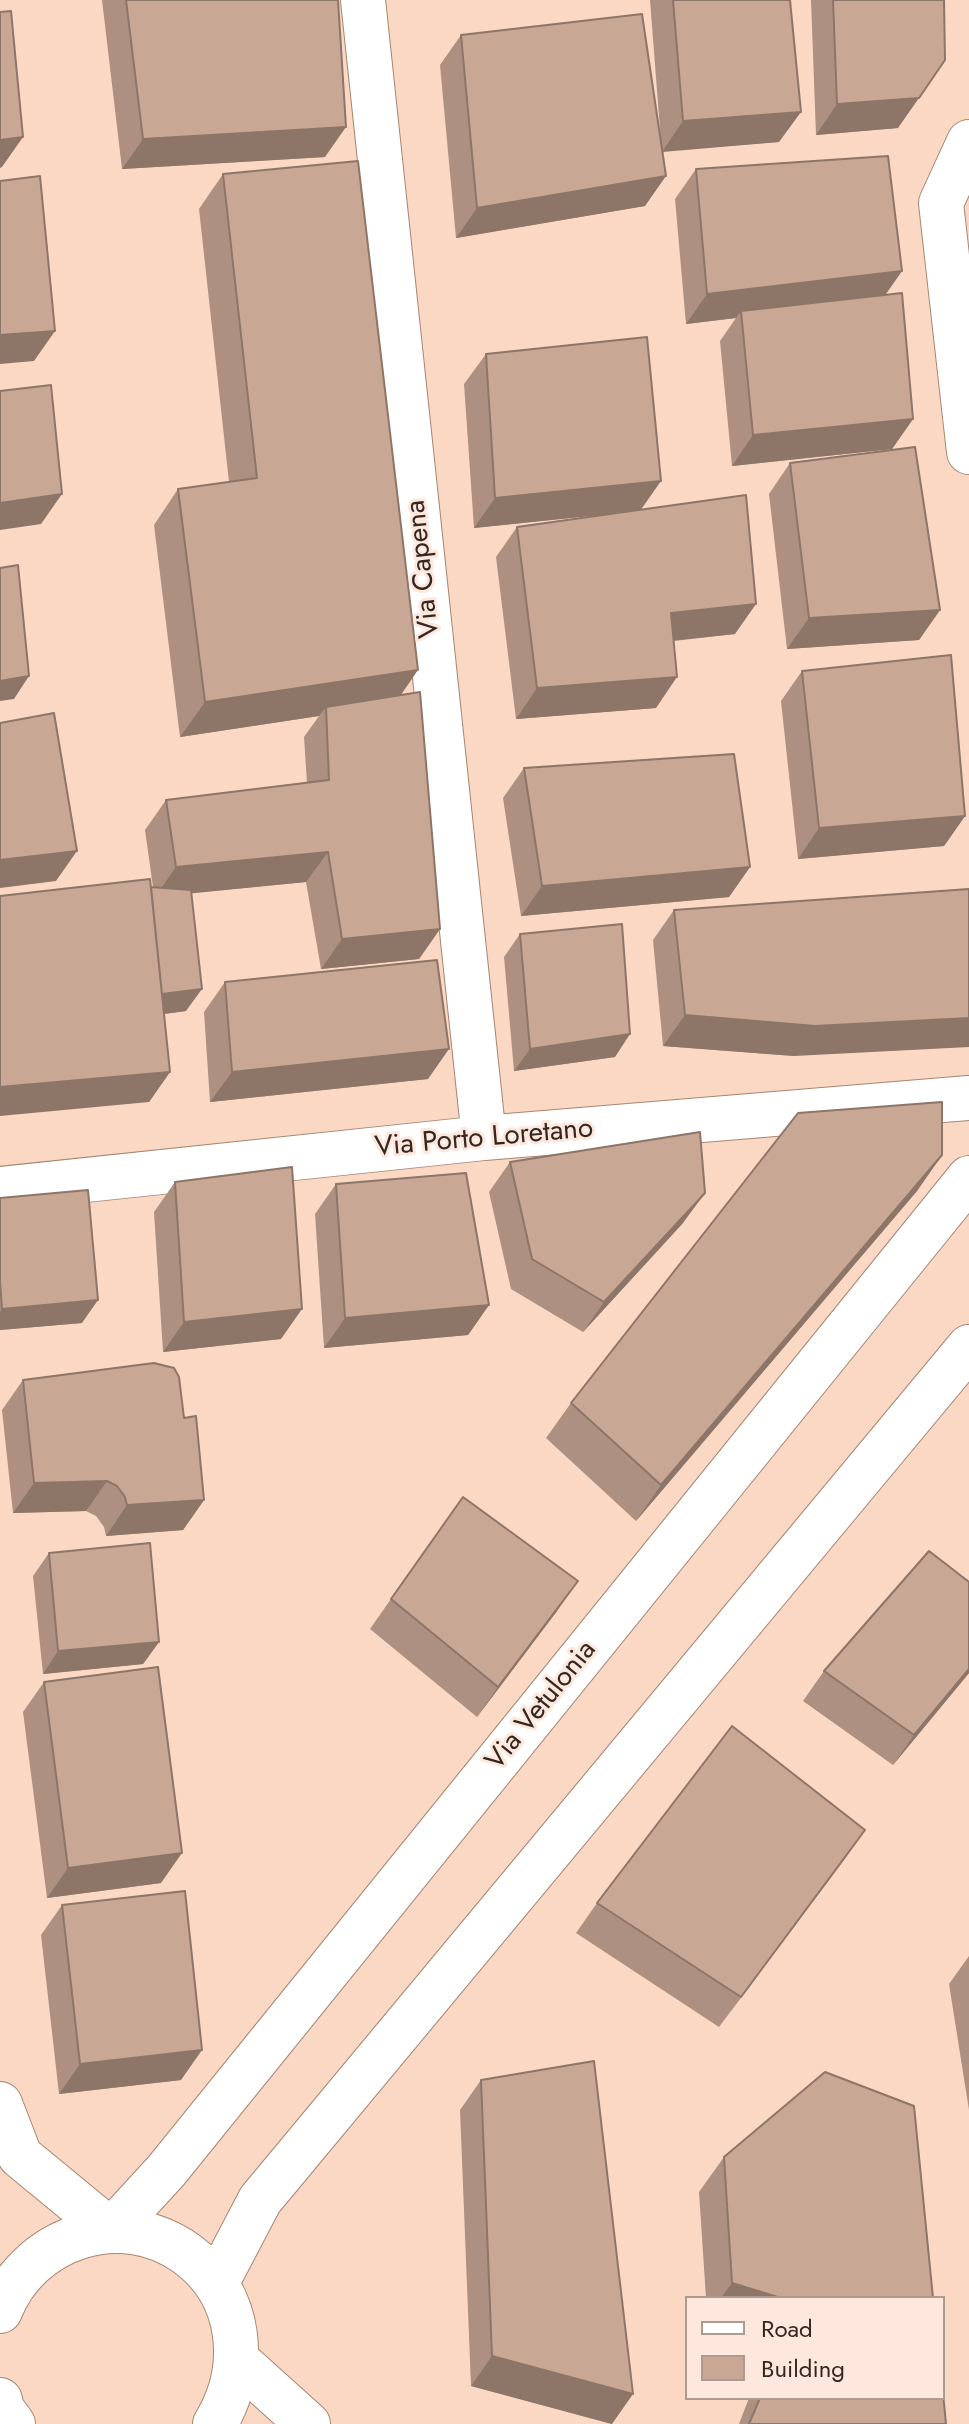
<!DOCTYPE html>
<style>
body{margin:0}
#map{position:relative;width:969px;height:2424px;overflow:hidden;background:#fbd8c4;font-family:Jost,sans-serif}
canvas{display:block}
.legend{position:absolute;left:685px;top:2296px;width:260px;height:104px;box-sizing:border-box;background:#fee8dd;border:2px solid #ad9b91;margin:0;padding:10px 14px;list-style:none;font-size:24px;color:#34271f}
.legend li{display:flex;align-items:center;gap:16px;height:40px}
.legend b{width:40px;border:2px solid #ad9b91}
</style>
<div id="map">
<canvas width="969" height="2424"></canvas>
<ul class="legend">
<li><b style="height:10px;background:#fff"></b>Road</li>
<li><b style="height:22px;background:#c9a795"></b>Building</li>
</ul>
</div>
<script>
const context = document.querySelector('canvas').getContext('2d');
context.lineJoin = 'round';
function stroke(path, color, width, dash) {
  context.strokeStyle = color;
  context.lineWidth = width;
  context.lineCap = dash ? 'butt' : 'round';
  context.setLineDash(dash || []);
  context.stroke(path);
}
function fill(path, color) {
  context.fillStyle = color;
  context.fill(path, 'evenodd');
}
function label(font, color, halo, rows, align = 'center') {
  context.font = font + ' Jost,sans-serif';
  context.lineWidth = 6;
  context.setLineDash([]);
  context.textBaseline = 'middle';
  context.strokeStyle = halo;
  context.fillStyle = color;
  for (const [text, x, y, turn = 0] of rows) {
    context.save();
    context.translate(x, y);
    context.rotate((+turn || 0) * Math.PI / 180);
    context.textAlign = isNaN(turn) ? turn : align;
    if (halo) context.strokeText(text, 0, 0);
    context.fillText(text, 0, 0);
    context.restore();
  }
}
const street = new Path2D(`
 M363,0L484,1138
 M969,142L941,203L969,452
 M0,1189L484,1138L969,1098
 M0,2104L20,2156L111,2231L166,2171L969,1178
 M216,2284L260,2200L969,1347
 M0,2311C29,2237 121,2206 187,2254C243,2295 249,2368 215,2424
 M238,2361L308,2424
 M0,2400L2,2409L13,2424`);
stroke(street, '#a68674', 46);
stroke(street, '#fff', 44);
fill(new Path2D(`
 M102,0H338L325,157L122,169Z
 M650,0H790L779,142L662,151L645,206L456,238L440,65L461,35L661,142Z
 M811,0H944L898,128L816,135Z
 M696,169L902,271L885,295L913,419L892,449L732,466L720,341L736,318L686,324L675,199Z
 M223,174L401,695L440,929L419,959L321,969L306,882L191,893L186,1011L164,1014L170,1072L149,1102L151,887H153L145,830L166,800L307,783L304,737L319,716L180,737L154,525L178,489L229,482L199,209Z
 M486,354L640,510L735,634L674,641L656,708L516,719L496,557L517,527L625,512L474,528L464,384Z
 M790,463L940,610L919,640L787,649L769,494Z
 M802,671L965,816L944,846L798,859L781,701Z
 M524,768L750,867L729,897L521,916L503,798Z
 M674,910L794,1056L663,1046L653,940Z
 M520,934L615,1057L514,1071L504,957Z
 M225,982L428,1079L210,1102L204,1012Z
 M942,1155L917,1191L636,1521L546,1438L571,1403Z
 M510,1162L683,1223L583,1332L511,1289L489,1192Z
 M175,1182L281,1339L163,1352L154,1212Z
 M336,1184L489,1305L468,1335L324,1348L315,1214Z
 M0,1198L82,1323L0,1330Z
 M23,1380L184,1418L204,1500L183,1530L106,1536L104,1527L96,1516L86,1511L13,1513L2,1410Z
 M49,1553L159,1642L143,1664L43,1674L33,1576Z
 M969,1582V1673L893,1765L803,1701L824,1671Z
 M391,1599L557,1611L477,1717L370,1629Z
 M44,1682L161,1883L47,1898L23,1712Z
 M865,1830L719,2027L576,1933L597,1903Z
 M62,1905L181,2080L59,2094L41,1935Z
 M969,1956V2110L949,1984Z
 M481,2080L612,2424L471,2386L460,2110Z
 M724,2157L933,2298H706L699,2192Z
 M749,2398H943L946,2424H739Z`), '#ad9080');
fill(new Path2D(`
 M919,98L898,128L816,135L837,104Z
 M801,112L779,142L662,152L683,121Z
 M346,127L325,157L122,169L143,139Z
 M23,137L2,167L0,168V140Z
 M666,176L645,206L456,238L477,208Z
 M902,271L881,301L741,311L736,318L686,324L707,294Z
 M55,331L34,361L0,364V335Z
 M913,419L892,449L732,466L753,435Z
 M661,481L640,511L474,528L495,498Z
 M62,494L41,524L0,530V503Z
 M756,604L735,634L650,643L671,613Z
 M940,610L919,640L787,649L809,618Z
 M418,670L394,705L326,707L319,716L180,737L205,702Z
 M29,676L14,699L0,701V681Z
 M677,677L656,708L516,719L537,688Z
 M965,816L944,846L798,859L819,828Z
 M77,851L56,881L0,888V860Z
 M328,852L306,882L155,897L176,867Z
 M750,867L729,897L521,916L542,886Z
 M440,929L419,959L321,969L342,939Z
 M202,989L186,1011L141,1017L156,995Z
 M685,1015L969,1018V1047L794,1056L663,1046Z
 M630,1034L615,1057L514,1071L530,1049Z
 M449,1049L428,1079L210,1102L232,1072Z
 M170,1072L149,1102L0,1116V1087Z
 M942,1155L917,1191L636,1521L661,1485Z
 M705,1193L683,1223L583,1332L604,1302Z
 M98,1300L82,1323L0,1330V1312L2,1309Z
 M489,1305L468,1335L324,1348L345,1318Z
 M302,1309L281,1339L163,1352L184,1322Z
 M107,1481L86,1511L13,1513L34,1483Z
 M204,1500L183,1530L106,1536L127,1505Z
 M578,1581L557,1611L477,1717L498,1687Z
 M159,1642L143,1664L43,1674L58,1651Z
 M969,1669V1673L893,1765L914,1735Z
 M865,1830L844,1860L719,2027L741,1997Z
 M182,1853L161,1883L47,1898L68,1868Z
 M202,2050L181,2080L59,2094L80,2064Z
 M732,2283L781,2298H721Z
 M492,2356L633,2394L612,2424L471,2386Z`), '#8d7568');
const building = new Path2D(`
 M126,0H338L346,127L143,139Z
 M673,0H790L801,112L683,121Z
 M833,0H944L945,60L919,98L837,104Z
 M11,11L23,137L0,140V12Z
 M642,14L666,176L477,208L461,35Z
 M888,156L902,271L707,294L696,169Z
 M358,161L418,670L205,702L178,489L257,478L223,174Z
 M40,176L55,331L0,335V181Z
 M902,293L913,419L753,435L741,311Z
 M647,337L661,481L495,498L486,354Z
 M51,385L62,494L0,503V391Z
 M915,447L940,610L809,618L790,463Z
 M746,495L756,604L671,613L677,677L537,688L517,527Z
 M18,565L29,676L0,681V568Z
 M951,655L965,816L819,828L802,671Z
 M420,692L440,929L342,939L328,852L176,867L166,800L329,780L326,707Z
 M54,713L77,851L0,860V723Z
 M734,754L750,867L542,886L524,768Z
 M150,879L170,1072L0,1087V896Z
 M151,887L191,890L202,989L162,994Z
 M969,889V1018L815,1026L685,1015L674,910Z
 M622,924L630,1034L530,1049L520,934Z
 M437,960L449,1049L232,1072L225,982Z
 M942,1102V1155L661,1485L571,1403L798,1113Z
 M700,1132L705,1193L604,1302L532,1259L510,1162Z
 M292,1167L302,1309L184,1322L175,1182Z
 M466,1173L489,1305L345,1318L336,1184Z
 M88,1190L98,1300L2,1309L0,1281V1198Z
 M154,1363L174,1368L179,1377L184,1418L196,1416L204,1500L127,1505L125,1497L117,1486L107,1481L34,1483L23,1380Z
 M463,1497L578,1581L498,1687L391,1599Z
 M150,1543L159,1642L58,1651L49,1553Z
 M929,1551L969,1582V1669L914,1735L824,1671Z
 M158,1667L182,1853L68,1868L44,1682Z
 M732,1726L865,1830L741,1997L597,1903Z
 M185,1891L202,2050L80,2064L62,1905Z
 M594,2061L633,2394L492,2356L481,2080Z
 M825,2072L914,2106L933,2298H781L732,2283L724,2157Z
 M943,2393L946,2424H749L760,2398H943Z`);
fill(building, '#c9a795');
stroke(building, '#8d7568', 2);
label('28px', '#34271f', '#fee8dd', [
 ["Via Capena",424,569,-96],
 ["Via Porto Loretano",484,1139,-5],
 ["Via Vetulonia",542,1706,-51]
]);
</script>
